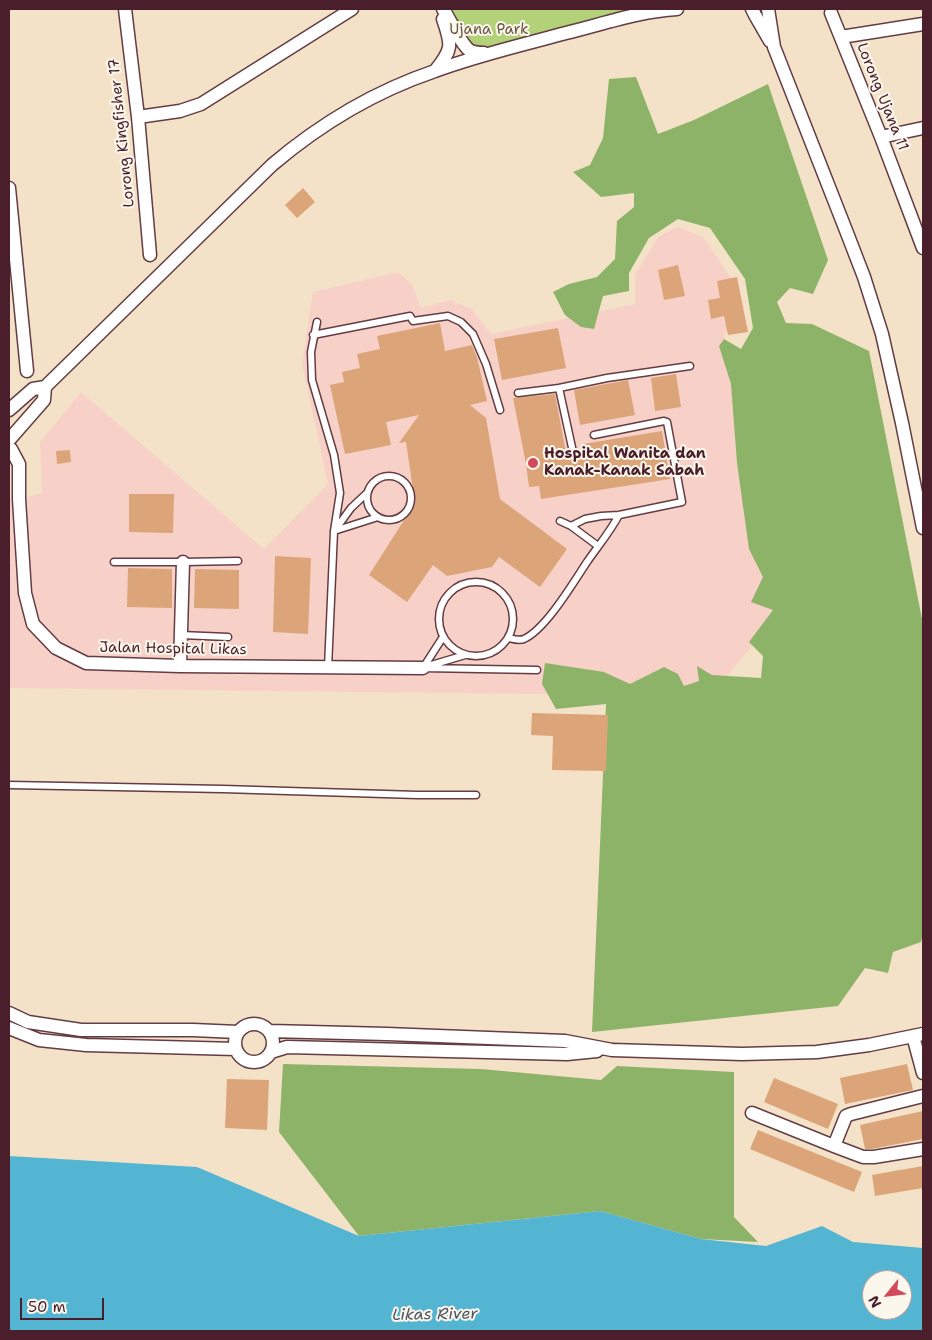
<!DOCTYPE html>
<style>
body{margin:0}
#map{position:relative;width:932px;height:1340px;overflow:hidden;background:#f4e2c8;font-family:"Shantell Sans",sans-serif}
canvas{display:block}
.frame{position:absolute;inset:0;border:10px solid #4a1f2b;pointer-events:none}
.north{position:absolute;left:862px;top:1270px;width:50px;height:50px;box-sizing:border-box;background:#fbf7ec;border:1px solid #b4a19f;border-radius:50%;rotate:241deg;font-size:14px;font-weight:700;line-height:20px;text-align:center;color:#4a1f2b}
.north::after{content:'';display:block;margin:auto;width:18px;height:22px;background:#d1495b;clip-path:polygon(50% 0,100% 100%,50% 72%,0 100%)}
.scale{position:absolute;left:20px;top:1298px;width:84px;height:22px;box-sizing:border-box;border:2px solid #4a1f2b;border-top:0;padding-left:6px;font-size:15px;line-height:18px;white-space:nowrap;color:#4a1f2b;-webkit-text-stroke:4px #fbf7ec;paint-order:stroke}
</style>
<div id="map">
<canvas width="932" height="1340"></canvas>
<div class="frame"></div>
<div class="north">N</div>
<div class="scale">50 m</div>
</div>
<script>
const context = document.querySelector('canvas').getContext('2d');
context.lineJoin = 'round';
function fill(path, color) {
  context.fillStyle = color;
  context.fill(path, 'evenodd');
}
function stroke(path, color, width, dash) {
  context.strokeStyle = color;
  context.lineWidth = width;
  context.lineCap = dash ? 'butt' : 'round';
  context.setLineDash(dash || []);
  context.stroke(path);
}
function label(font, color, halo, rows, align = 'center') {
  context.font = font + ' "Shantell Sans",sans-serif';
  context.lineWidth = 4;
  context.setLineDash([]);
  context.textBaseline = 'middle';
  context.strokeStyle = halo;
  context.fillStyle = color;
  for (const [text, x, y, turn = 0] of rows) {
    context.save();
    context.translate(x, y);
    context.rotate((+turn || 0) * Math.PI / 180);
    context.textAlign = isNaN(turn) ? turn : align;
    if (halo) context.strokeText(text, 0, 0);
    context.fillText(text, 0, 0);
    context.restore();
  }
}
fill(new Path2D(`
 M678,227L703,237L736,285L746,328L724,332L755,546L780,612L713,693L637,695L9,688V499L12,501L42,493L40,442L81,392L264,549L328,484L302,364L313,292L398,272L412,285L421,308L450,300L472,309L491,334L635,304V274L659,236Z`), '#f7d1c8');
fill(new Path2D(`
 M443,9H666L478,53Z`), '#b2d178');
fill(new Path2D(`
 M636,77L658,134L694,120L768,84L828,260L813,294L790,288L777,302L786,323L812,324L869,351L923,624V934L921,942L893,952L888,973L865,968L838,1006L592,1032L606,704L556,709L542,684L545,663L604,672L630,684L664,667L678,674L684,686L699,681L697,666L712,675L761,678L763,656L749,642L773,610L751,602L763,577L749,549L737,463L731,384L719,346L724,339L741,349L753,328L745,279L710,228L678,219L649,238L629,273V291L603,296L594,329L581,327L565,315L553,292L569,284L597,277L615,259L617,221L634,207V193L601,197L573,172L590,165L603,138L609,79Z
 M283,1064L481,1069L601,1080L617,1066L734,1072V1217L758,1242L701,1239L600,1211L359,1236L279,1132Z`), '#8db368');
fill(new Path2D(`
 M9,1156L197,1167L359,1236L600,1211L701,1239L766,1246L822,1226L853,1242L923,1248V1331H9ZM872,1280H902V1310H872Z`), '#53b5d2');
fill(new Path2D(`
 M303,188L315,202L297,218L285,205Z
 M678,265L685,296L664,300L658,270Z
 M737,277L748,332L728,335L724,316L711,319L708,300L720,298L717,281Z
 M440,323L445,351L472,345L477,357L487,401L470,405L486,418L500,499L567,549L540,587L499,557L492,567L447,576L433,565L407,602L369,575L415,503L406,442L399,443L419,415L386,422L391,445L345,454L330,385L344,382L342,372L360,368L357,354L380,349L377,336Z
 M558,328L566,368L502,380L494,339Z
 M676,374L681,407L655,411L651,378Z
 M628,380L635,415L580,425L574,390Z
 M555,394L567,458L584,455L583,444L662,431L670,479L541,499L539,486L529,487L526,464L513,398Z
 M70,450L71,462L57,464L56,451Z
 M129,494H174L173,533L129,532Z
 M275,556L311,558L308,634L273,632Z
 M128,568L172,569V608L127,607Z
 M195,569L239,570V609L194,608Z
 M532,713L608,715L606,771L552,770L553,736L531,735Z
 M907,1064L913,1090L845,1104L840,1078Z
 M774,1078L838,1104L828,1129L764,1102Z
 M227,1079L269,1080L267,1130L225,1128Z
 M923,1111V1139L872,1149H865L860,1125Z
 M758,1130L862,1172L854,1192L750,1149Z
 M923,1166V1188L875,1196L872,1175Z`), '#dca479');
const service = new Path2D(`
 M317,322L311,352L312,380L334,455L340,493L334,531L328,668
 M313,335L410,316L413,321L448,316L461,322L473,334L486,364L500,410
 M559,388L573,452
 M518,393L559,388L607,378L690,366
 M594,435L664,421L667,422L682,502L619,515L601,516L585,519L571,526L598,546
 M367 498a22 22 0 1 1 44 0a22 22 0 1 1-44 0Z
 M560,521L571,526
 M335,530L351,508L367,493
 M334,531L378,517
 M114,562H183L238,561
 M439 619a37 37 0 1 1 74 0a37 37 0 1 1-74 0Z
 M181,635L228,637
 M509,638C513,639 519,641 524,639C546,629 573,583 587,562C598,546 610,532 619,515
 M428,666L465,655
 M423,668L537,670
 M423,668L443,637
 M9,785L223,789L417,795H476`);
const minor = new Path2D(`
 M125,9L138,117L150,255
 M443,9C450,19 460,43 469,50C473,53 479,53 484,53
 M752,9L755,15L770,41
 M768,9L774,47L847,233L864,277L882,334L902,423L923,528
 M831,13L881,137L923,248
 M841,37L923,24
 M435,71C453,49 452,45 443,19
 M138,117L180,111L201,104L352,9
 M881,137L923,128
 M9,188L27,371
 M9,410L33,389L45,387L272,165C319,125 376,91 435,71C478,55 522,45 566,33C603,24 640,11 677,9
 M9,440L44,400L45,387
 M9,448L11,449L19,464V499L25,593L33,624L56,648L86,663L180,666L423,668
 M180,666L183,562
 M9,1013L28,1022L81,1030H193L238,1032
 M235 1043a19 19 0 1 1 38 0a19 19 0 1 1-38 0Z
 M9,1028L39,1040L86,1045L236,1049
 M270,1031L387,1034L565,1041L612,1050L742,1054L817,1052L869,1045L923,1034
 M913,1036L923,1073
 M271,1052L287,1047L567,1054L597,1051
 M752,1113L834,1146L863,1157H874L923,1149
 M834,1146L846,1116L851,1114L923,1096`);
stroke(service, '#643c43', 9);
stroke(minor, '#643c43', 15);
stroke(service, '#fff', 6);
stroke(minor, '#fff', 12);
for (const [x, y, r, color] of [
 [533,463,6,"#d1495b"]
]) {
  const dot = new Path2D();
  dot.arc(x, y, r, 0, 2 * Math.PI);
  context.fillStyle = color;
  context.fill(dot);
  stroke(dot, '#fbf7ec', 2);
}
label('15px', '#695442', '#fbf7ec', [
 ["Ujana Park",489,30]
]);
label('15px', '#4a1f2b', '#fbf7ec', [
 ["Lorong Ujana 11",882,97,68],
 ["Lorong Kingfisher 17",122,133,-96],
 ["Jalan Hospital Likas",173,649,1]
]);
label('bold 15px', '#4a1f2b', '#fbf7ec', [
 ["Hospital Wanita dan",544,454],
 ["Kanak-Kanak Sabah",544,471]
], 'left');
label('italic 16px', '#4d5465', '#fbf7ec', [
 ["Likas River",435,1315,-1]
]);
</script>
